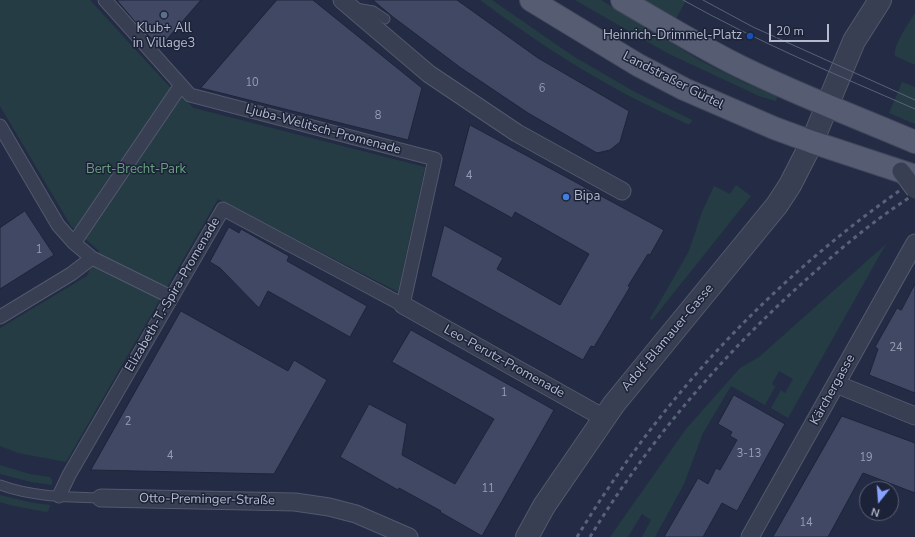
<!DOCTYPE html>
<meta charset="utf-8">
<style>
body{margin:0}
#map{position:relative;width:915px;height:537px;overflow:hidden;background:#232c44;font-family:"Nunito Sans",sans-serif}
canvas{display:block}
.north{position:absolute;left:859px;top:481px;width:40px;height:40px;box-sizing:border-box;background:#1c2338;border:1px solid #595f74;border-radius:50%;rotate:197deg;font-size:11px;font-weight:700;line-height:16px;text-align:center;color:#b5bacd}
.north::after{content:'';display:block;margin:auto;width:14px;height:18px;background:#88a2ff;clip-path:polygon(50% 0,100% 100%,50% 72%,0 100%)}
.scale{position:absolute;left:769px;top:24px;width:60px;height:18px;box-sizing:border-box;border:2px solid #b5bacd;border-top:0;padding-left:5px;font-size:12px;line-height:14px;white-space:nowrap;color:#b5bacd;-webkit-text-stroke:3px #1c2338;paint-order:stroke}
</style>
<div id="map">
<canvas width="915" height="537"></canvas>
<div class="north">N</div>
<div class="scale">20 m</div>
</div>
<script>
const context = document.querySelector('canvas').getContext('2d');
context.lineJoin = 'round';
function fill(path, color) {
  context.fillStyle = color;
  context.fill(path, 'evenodd');
}
function stroke(path, color, width, dash) {
  context.strokeStyle = color;
  context.lineWidth = width;
  context.lineCap = dash ? 'butt' : 'round';
  context.setLineDash(dash || []);
  context.stroke(path);
}
function label(font, color, halo, rows, align = 'center') {
  context.font = font + ' "Nunito Sans",sans-serif';
  context.lineWidth = 3;
  context.setLineDash([]);
  context.textBaseline = 'middle';
  context.strokeStyle = halo;
  context.fillStyle = color;
  for (const [text, x, y, turn = 0] of rows) {
    context.save();
    context.translate(x, y);
    context.rotate((+turn || 0) * Math.PI / 180);
    context.textAlign = isNaN(turn) ? turn : align;
    if (halo) context.strokeText(text, 0, 0);
    context.fillText(text, 0, 0);
    context.restore();
  }
}
fill(new Path2D(`
 M0,0H90L169,86L194,108L425,167L398,292L218,199L66,462L18,453L0,446V328L87,276L99,251L71,226L0,106Z
 M480,0H492L573,56L635,92L692,120L690,124H687C658,110 629,97 602,81C560,57 519,29 480,0Z
 M575,0H601L701,61L743,82L776,96L777,99L775,101L759,96L667,53Z
 M641,0H686L675,21Z
 M915,13V65L895,56C893,45 909,23 915,13Z
 M902,82L915,87V124L889,113Z
 M736,185L751,196L652,320L650,318L658,305L689,251L702,212L714,186L730,194Z
 M886,244L788,418L771,408L781,390L785,393L793,379L779,371L772,384L775,387L765,405L731,386L703,433L684,484L655,537H642L651,520L642,514L628,537H610L686,429L740,368L759,357Z
 M0,465L30,474L50,477L52,480V485L31,482L0,474Z
 M0,495L34,503L50,505L49,509L47,512C31,509 15,507 0,502Z`), '#253c44');
const building = new Path2D(`
 M117,0H201L161,46L144,32Z
 M277,0H313L422,88L408,140L201,88Z
 M373,0H457L538,58L629,111L620,142L610,150L597,153L528,113L461,68L393,17Z
 M470,125L664,230L650,255L648,254L628,286L630,287L594,347L591,346L583,360L431,276L444,225L503,258L497,269L560,305L589,254L515,212L512,218L454,186Z
 M25,211L54,255L0,289V228Z
 M229,227L239,233L241,229L289,256L287,261L367,306L350,337L268,291L259,308L220,268L210,262Z
 M915,284V393L869,375L878,349L875,347L897,308L901,310Z
 M181,311L288,371L294,360L327,380L274,474L91,470Z
 M411,330L554,410L482,536L440,512L441,511L399,488L398,490L340,457L369,404L407,424L402,455L455,484L494,419L392,362Z
 M734,395L785,424L737,511L722,503L703,537H664L698,478L708,484L716,468L720,470L737,440L730,436L732,432L718,424Z
 M842,416L915,443V493L863,473L828,537H773Z`);
fill(building, '#404864');
stroke(building, '#1e253a', 1);
const service = new Path2D(`
 M356,8L373,11L385,19
 M0,485C32,497 68,497 101,498`);
const pedestrian = new Path2D(`
 M0,126L58,225L74,243L92,258L171,297
 M74,243L181,85
 M0,317L71,274L92,258
 M59,496L69,475L223,209L403,305L435,159L190,95L105,0`);
const minor = new Path2D(`
 M342,0L429,74L517,133L622,191
 M403,305L604,418
 M836,384L915,416
 M101,498L295,502L329,507L356,514L409,537
 M750,537L915,243`);
const tertiary = new Path2D(`
 M527,537L544,506L614,404L777,205L790,185L812,142L854,41L880,0`);
const primary = new Path2D(`
 M531,0L638,65L684,89L774,128L812,142L915,176
 M622,0C660,22 699,46 739,66C796,94 856,117 915,142`);
stroke(service, '#53596d', 11);
stroke(pedestrian, '#53596d', 15);
stroke(minor, '#53596d', 19);
stroke(tertiary, '#53596d', 24);
stroke(primary, '#41475c', 24);
stroke(service, '#383f53', 9);
stroke(pedestrian, '#383f53', 13);
stroke(minor, '#383f53', 17);
stroke(tertiary, '#383f53', 22);
stroke(primary, '#565d73', 22);
stroke(new Path2D(`
 M683,0C758,42 837,75 915,109
 M703,0L753,27L915,100`), '#59627a', 1);
stroke(new Path2D(`
 M577,537C663,395 778,273 915,180
 M590,537C651,437 729,347 817,270C848,242 880,216 915,194`), '#59627a', 3, [4, 4]);
const minorBridge = new Path2D(`
 M901,171L915,190`);
stroke(minorBridge, '#53596d', 19, []);
stroke(minorBridge, '#383f53', 17);
for (const [x, y, r, color] of [
 [164,15,4,"#5c6f8a"],
 [750,36,4,"#1a4fb4"],
 [566,197,4,"#3f7fe0"]
]) {
  const dot = new Path2D();
  dot.arc(x, y, r, 0, 2 * Math.PI);
  context.fillStyle = color;
  context.fill(dot);
  stroke(dot, '#1c2338', 1.5);
}
label('11px', '#989eb3', null, [
 ["10",252,83],
 ["6",542,89],
 ["8",378,116],
 ["4",469,176],
 ["1",39,250],
 ["24",896,348],
 ["1",504,393],
 ["2",128,422],
 ["3-13",749,454],
 ["4",170,456],
 ["19",866,458],
 ["11",488,489],
 ["14",806,523]
]);
label('13px', '#b5bacd', '#1c2338', [
 ["Klub+ All",164,29],
 ["in Village3",164,44],
 ["Heinrich-Drimmel-Platz",742,36,"right"],
 ["Bipa",574,197,"left"]
]);
label('13px', '#b5bacd', '#1c2338', [
 ["Landstraßer Gürtel",673,81,27],
 ["Ljuba-Welitsch-Promenade",323,130,15],
 ["Elizabeth-T.-Spira-Promenade",173,295,-60],
 ["Adolf-Blamauer-Gasse",668,338,-50],
 ["Leo-Perutz-Promenade",504,362,29],
 ["Kärchergasse",833,390,-61],
 ["Otto-Preminger-Straße",207,500,1]
]);
label('13px', '#69a07f', '#1c2338', [
 ["Bert-Brecht-Park",136,170]
]);
</script>
